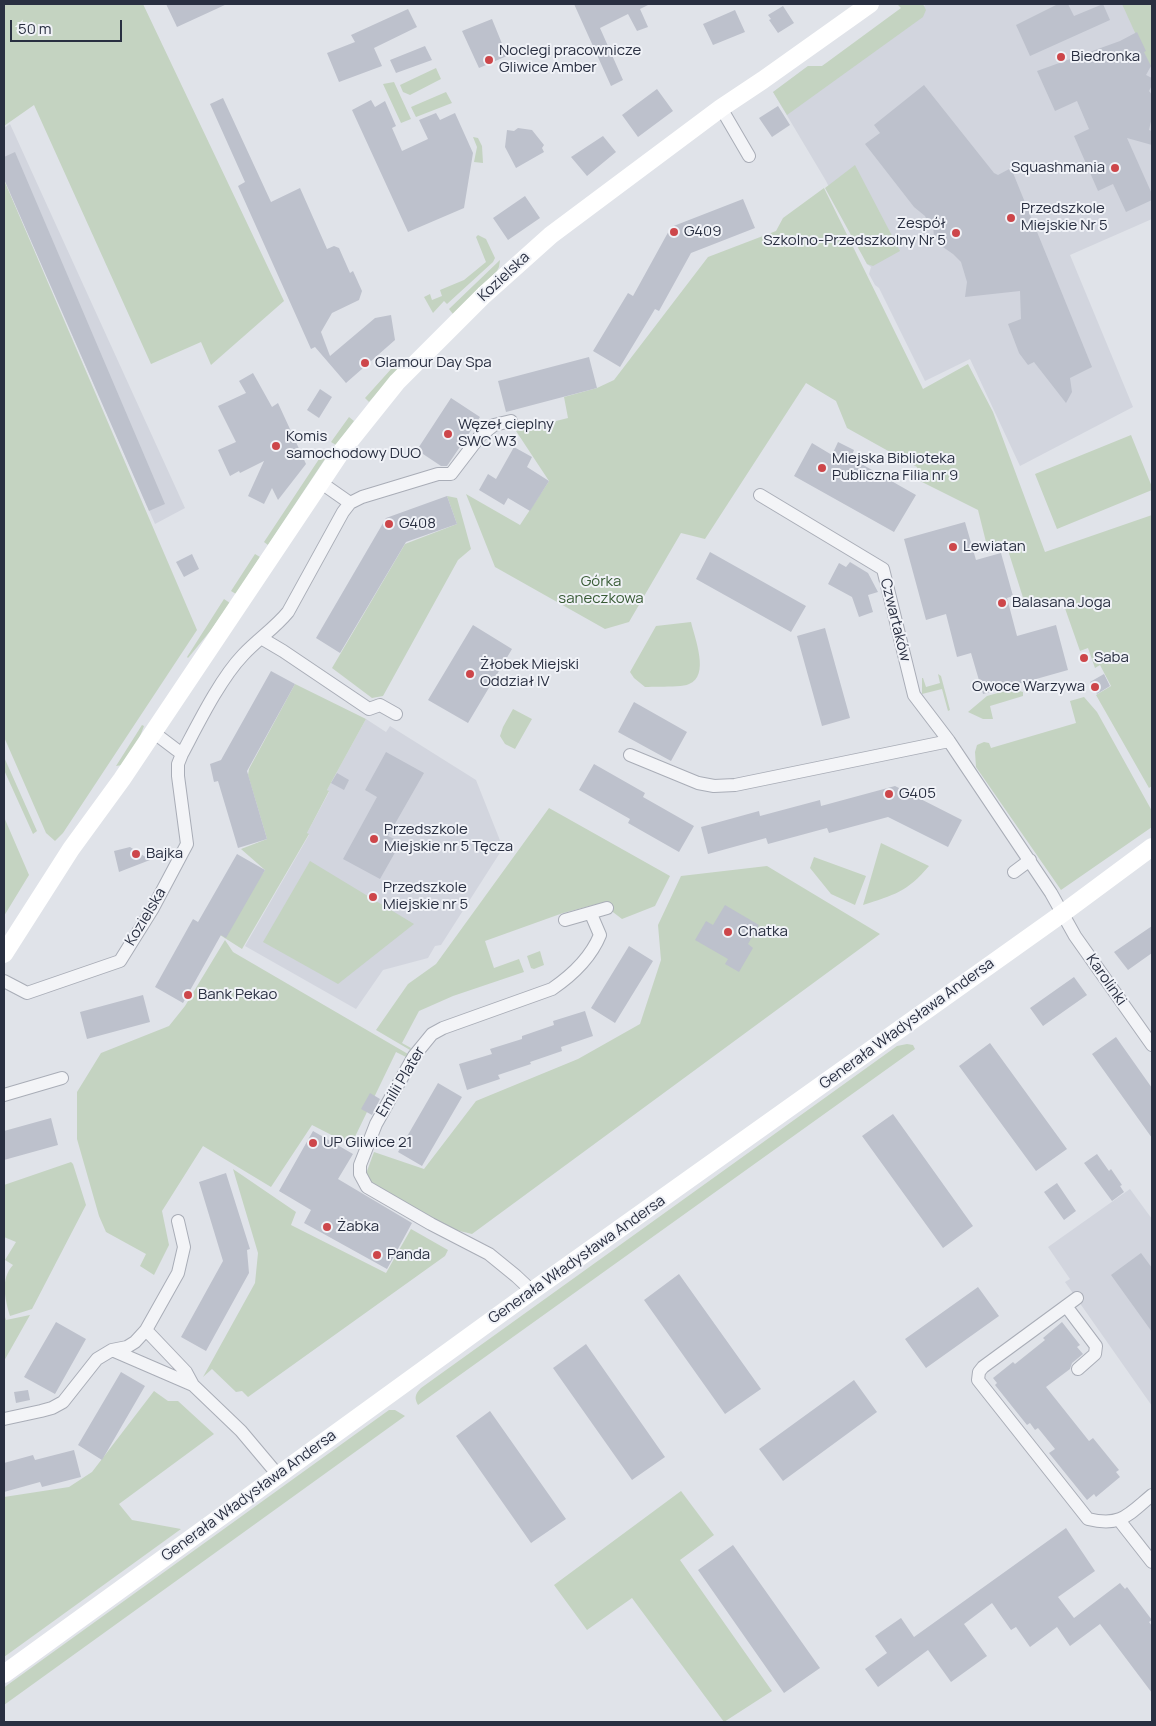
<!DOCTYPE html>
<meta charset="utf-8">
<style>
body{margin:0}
#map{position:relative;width:1156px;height:1726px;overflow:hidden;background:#e0e3e9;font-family:Manrope,sans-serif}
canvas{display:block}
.frame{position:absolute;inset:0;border:5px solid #292f41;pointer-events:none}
.scale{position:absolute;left:10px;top:20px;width:112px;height:22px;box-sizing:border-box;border:2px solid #292f41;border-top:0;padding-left:6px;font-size:15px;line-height:18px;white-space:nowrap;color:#292f41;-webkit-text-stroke:4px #f0f2f7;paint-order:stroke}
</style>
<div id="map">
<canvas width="1156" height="1726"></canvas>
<div class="frame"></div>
<div class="scale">50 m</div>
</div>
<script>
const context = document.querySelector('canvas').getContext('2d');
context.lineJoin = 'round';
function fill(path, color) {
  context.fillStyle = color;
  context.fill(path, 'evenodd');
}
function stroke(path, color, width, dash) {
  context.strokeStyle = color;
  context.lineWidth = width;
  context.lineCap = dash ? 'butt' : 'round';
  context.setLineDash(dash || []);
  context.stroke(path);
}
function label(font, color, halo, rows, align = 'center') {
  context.font = font + ' Manrope,sans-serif';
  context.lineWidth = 4;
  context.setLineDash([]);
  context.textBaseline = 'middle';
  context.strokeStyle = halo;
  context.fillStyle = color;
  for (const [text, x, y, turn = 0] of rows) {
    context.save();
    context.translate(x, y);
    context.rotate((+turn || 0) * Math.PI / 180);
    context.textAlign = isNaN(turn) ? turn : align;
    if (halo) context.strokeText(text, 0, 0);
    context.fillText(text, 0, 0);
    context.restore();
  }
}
fill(new Path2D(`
 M927,4H1124L1152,64V219L1070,255L1133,407L1020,466L970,359L925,381L879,288L875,285L869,274L871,267L867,264L826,181L773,92L808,66H822Z
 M10,124L185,508L155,524L4,179V128Z
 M366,719L386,732L390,726L476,780L503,848L441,945L435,946L428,958L383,970L356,1009L245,946L309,835L307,833L329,792L327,790Z
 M1130,1189L1152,1219V1406L1065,1282L1070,1279L1048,1247Z`), '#d2d5de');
fill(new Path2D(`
 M4,4H143L284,301L211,365L201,342L151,364L34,105L4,126Z
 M897,4H923L926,10L923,17L787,115L773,92L808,66H822L901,8Z
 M1122,4H1152V70Z
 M436,68L441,79L410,95L403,92L400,85Z
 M394,82L411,119L401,123L383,84Z
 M446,92L452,103L416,117L411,107Z
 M473,137L478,138L482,146L483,163L474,162L477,147Z
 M855,165L900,251L873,266L867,264L825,188Z
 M4,180L197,630L63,833L55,841L46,833L4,737Z
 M824,188L923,389L968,364L993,412L1045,552L1152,515V786L1149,788L1096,695L1111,686L1100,665L1095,668L1088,648L1080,651L1061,597L1026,607L1006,544L988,550L978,510L918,480L917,467L847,428L836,401L806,383L705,539L681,533L629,622L605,629L495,567L466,494L520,525L549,481L516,431L568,418L564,397L597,388L614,380L708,257L776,231L783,218Z
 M478,235L486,239L495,258L493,262L447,304L444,301L433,313L424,297L430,294L432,300L442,296L440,290L464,280L486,262L476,237Z
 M500,260L499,267L497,271L453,314L449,309Z
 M401,358L405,361L369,402L365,398Z
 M349,417L354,421L336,445L331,442Z
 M1131,435L1152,487V490L1057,529L1035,474Z
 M325,450L329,453L268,545L264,542Z
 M447,496L457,498L471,549L458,560L383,696L372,698L332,668L405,544L457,524Z
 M255,554L260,557L236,594L231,591Z
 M224,599L230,603L211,630L188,658L187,657Z
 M691,622C695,639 710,676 689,684C681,688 656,686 645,687L634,678L630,672L656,626Z
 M938,674L941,676L950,710L948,711L942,689L922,694V678H923L926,687L940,683Z
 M295,684L366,719L327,790L329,791L307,833L309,834L242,949L220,935L265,870L241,849L267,839L248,775L249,769Z
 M1012,689L1023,692V696L990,706L993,719H983L968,712L987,696Z
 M1084,697L1097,712L1152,811V827L1061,890L976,767L975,752L977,745L984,742L989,743L991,748L1076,723L1070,701Z
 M513,709L532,719L515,749L505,744L500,736L503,727Z
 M142,725L144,726L139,739L122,765L116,766Z
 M4,757L37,831L33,834L4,770Z
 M549,808L670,876L655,906L622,919L601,903L563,913L485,941L494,968L519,959L524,972L453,996L419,1011L402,1043L411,1048L410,1050L376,1030L408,984L436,964Z
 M4,817L29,875L4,916V816Z
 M881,843L929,866C907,892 894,895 863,905Z
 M814,857L866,876L855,905L831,894L810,868Z
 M310,861L414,924L338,984L263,942Z
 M767,866L880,934L472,1234L431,1224L363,1182L374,1152L424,1169L476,1101L578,1059L640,1024L661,960L658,925L681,876Z
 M225,940L233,952L408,1054L406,1057L396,1052L351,1145L312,1125L271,1187L203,1146L162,1211L169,1245L154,1275L140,1266L146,1254L106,1232L99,1216L77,1139V1092L101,1053L169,1026L185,1006Z
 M540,951L544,965L534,969L531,968L527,956Z
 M907,1044L913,1045L915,1049L418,1405C414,1398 415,1394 421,1388L897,1046Z
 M71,1162L73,1164L86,1205L32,1309L10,1316C5,1299 0,1279 13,1265L5,1260L16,1242L4,1237V1185Z
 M233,1169L296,1212L291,1225L386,1273L411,1229L448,1250L445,1256L248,1397L242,1391L236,1392L212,1369L203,1377L255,1283L258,1253Z
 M4,1314L6,1320L30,1315L4,1361Z
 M154,1391L168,1401H178L214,1434L119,1504L132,1520L181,1529L4,1657V1497L69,1487L92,1472Z
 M389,1410H395L405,1416L4,1705V1688L6,1686Z
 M681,1491L714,1535L680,1560L772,1691L724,1722L632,1598L587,1630L554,1585Z`), '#c4d3c1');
fill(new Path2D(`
 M166,4H227L177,27Z
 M574,4H650L640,9L648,27L637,31L628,14L600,28L623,80L611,86Z
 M1058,4H1068L1074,16L1103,4L1110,20L1030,56L1016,25Z
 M783,6L794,23L778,33L769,20L771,19L768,15Z
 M408,9L417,27L374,48L382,66L339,82L327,53L355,42L351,35Z
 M735,10L745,32L713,45L703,24Z
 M492,19L507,56L479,68L462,31Z
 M1137,32L1146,51L1144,52L1151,66L1146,75L1152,78V85L1149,91L1152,95V117L1149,130L1152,131V145L1127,138L1152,194V200L1126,212L1113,184L1098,191L1074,136L1089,129L1077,101L1055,111L1037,71L1120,41Z
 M425,46L432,60L396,73L390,60Z
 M924,85L994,173L998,175L1011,168L1092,367L1070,378L1072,392L1066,403L1034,362L1028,365L1019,353L1008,324L1021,319L1020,291L965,297L967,282L961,262L953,254L940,245L934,237L933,226L929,225L925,216L914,207L865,144L880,133L874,125Z
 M657,89L673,111L638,137L622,115Z
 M223,98L271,202L300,188L327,249L334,246L339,248L350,273L353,271L362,291L359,300L332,313L321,332L330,356L375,318L391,315L395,340L346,383L315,347L311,349L238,186L245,182L210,104Z
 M371,100L375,107L385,101L396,126L392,128L402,151L428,139L419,120L436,113L440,120L455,113L473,153L464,208L408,232L352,110Z
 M778,106L790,125L772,137L759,118Z
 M518,128L532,130L544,145L542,148L544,152L516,168L505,147L507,130L514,131Z
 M603,136L616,152L587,176L571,157Z
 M15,152L165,504L149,511L4,179V157Z
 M525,196L540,218L508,240L493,218Z
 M743,199L755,228L691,253L659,311L655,309L620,367L593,351L628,293L633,296L671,227Z
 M589,357L597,388L506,412L498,381Z
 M253,373L272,407L278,403L306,464L278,500L272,488L264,504L248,496L264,461L240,473L239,471L230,476L218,450L236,442L218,406L246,393L239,381Z
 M320,389L332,397L319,418L307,410Z
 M451,398L480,417L447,466H441L417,450Z
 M838,442L854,450L851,458L916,495L894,532L794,476L812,443L832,455Z
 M514,447L532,457L527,467L549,481L530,511L508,498L504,505L479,490L488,474L496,479Z
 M447,496L457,524L406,542L340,653L316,638L386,518Z
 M965,522L976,560L1001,553L1013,596L1007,598L1017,636L1056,625L1068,670L983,694L971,653L957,657L946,614L926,620L904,539Z
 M710,552L806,606L791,632L696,579Z
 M192,554L199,569L184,577L176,562Z
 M850,562L868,573L878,592L868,595L873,612L859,617L852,597L828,584L839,563L846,567Z
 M473,625L512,649L468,723L428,700Z
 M825,628L850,718L822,726L797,636Z
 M271,671L295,684L247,771L267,839L238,848L218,781L214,782L210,764L221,760Z
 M1104,674L1110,686L1097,694L1090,682Z
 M634,702L687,732L671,761L618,732Z
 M386,752L424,773L388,836L401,842L380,879L343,859L377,797L365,790Z
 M594,764L645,793L643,797L694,826L679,852L628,823L630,819L579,790Z
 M337,773L349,780L344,790L331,783Z
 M895,786L962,820L948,847L888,817L829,833L827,828L768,844L766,838L708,854L701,827L759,811L760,816L820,800L821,806Z
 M130,847L150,860L119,872L114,851Z
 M237,854L265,870L226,938L221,935L183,1003L155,987L193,919L198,922Z
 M725,905L759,925L748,944L753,948L739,972L725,964L728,959L695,940L706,921L713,925Z
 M1152,926V953L1128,970L1114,952Z
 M629,946L653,961L615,1023L591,1008Z
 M1074,977L1087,995L1043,1026L1030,1008Z
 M143,995L150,1022L87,1039L80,1012Z
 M585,1011L593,1036L561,1047L562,1051L530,1062L531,1064L498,1075L500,1079L467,1090L459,1064L492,1054L490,1049L522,1039V1036L554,1025L553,1021Z
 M1116,1037L1152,1088V1138L1092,1054Z
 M990,1043L1067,1149L1036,1171L959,1066Z
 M438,1083L462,1097L422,1166L398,1152Z
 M370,1093L380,1099L372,1115L361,1109Z
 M893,1114L973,1226L943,1248L862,1136Z
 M51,1118L58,1145L4,1160V1131Z
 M313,1131L353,1154L338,1179L412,1223L387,1269L304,1223L311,1210L279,1191Z
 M1097,1154L1109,1171L1111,1169L1122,1185L1120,1186L1124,1192L1112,1201L1084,1163Z
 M226,1173L250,1249L247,1250L249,1273L206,1351L181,1337L223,1261L199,1182Z
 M1057,1183L1076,1211L1064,1220L1044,1192Z
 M1141,1253L1152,1268V1332L1111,1275Z
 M679,1274L761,1389L725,1414L644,1300Z
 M978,1287L999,1316L926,1368L905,1339Z
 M56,1322L86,1339L55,1394L24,1377Z
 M1062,1322L1080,1345L1077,1347L1083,1354L1072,1363L1070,1369L1046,1387L1089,1441L1093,1438L1119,1470L1116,1472L1120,1477L1096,1497L1094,1494L1087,1500L1049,1453L1055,1449L1038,1428L1035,1430L1030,1423L1027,1425L995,1385L997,1383L993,1378L1013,1362L1015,1364L1045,1340L1043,1338Z
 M586,1344L665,1457L632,1480L553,1368Z
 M121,1372L145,1386L102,1460L78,1445Z
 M854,1380L877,1412L783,1481L759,1449Z
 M28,1390L30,1400L16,1403L14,1392Z
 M490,1411L566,1519L531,1543L456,1436Z
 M74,1450L81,1477L42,1487L40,1482L4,1492V1463L33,1455L35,1460Z
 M1066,1528L1095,1571L1058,1597L1074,1618L1120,1583L1125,1589L1127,1587L1152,1620L1149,1622L1152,1626V1693L1100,1624L1070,1646L1057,1627L1030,1647L1016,1627L1011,1630L992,1603L964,1624L987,1656L951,1682L928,1650L878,1687L865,1669L887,1653L875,1636L901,1618L914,1637Z
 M733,1545L820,1668L784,1693L698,1570Z`), '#bdc1cc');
const street = new Path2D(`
 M721,108L749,156
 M320,482L350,503L362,497L438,474H451L480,436L494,425L511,421
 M760,495L883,569L914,695L949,741L1051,893L1075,936L1152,1045
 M261,638L283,651L369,709L380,705L396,714
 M153,732L182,754C198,724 220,679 243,655C258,639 275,628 288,612L343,512L350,503
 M630,755L698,783L714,786L735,785L949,741
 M1014,872L1030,860
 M565,920L607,908
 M4,981L27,993L120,961L153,908L187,844L178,776V764L182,754
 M4,1095L62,1078
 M532,1291L516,1276L489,1254L431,1224L367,1187L360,1174V1165L376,1124L414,1056L432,1034L443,1028L552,989C571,976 591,957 600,935L591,914
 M1077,1298L983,1367L979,1372L978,1380L1088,1519C1121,1527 1128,1515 1152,1495
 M1066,1306L1096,1346L1095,1354L1078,1369
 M146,1330L186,1372L193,1385L241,1431L278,1475
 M112,1350L193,1385
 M4,1419L41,1411L52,1408L63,1402L97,1359L112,1350L127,1347L135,1342L146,1330L178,1273L184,1247L178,1221
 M1119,1520L1152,1562`);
stroke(street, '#a9adb7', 14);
stroke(street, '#f3f4f7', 12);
stroke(new Path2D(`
 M4,954L71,849L122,779L341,452L397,382L484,295L551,235L721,108L763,80L870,4
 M4,1674L532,1291L1063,913L1152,847`), '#fff', 18);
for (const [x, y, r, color] of [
 [1061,57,5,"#cd464a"],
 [489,60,5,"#cd464a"],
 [1115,168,5,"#cd464a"],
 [1011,218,5,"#cd464a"],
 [674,232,5,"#cd464a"],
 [956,233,5,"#cd464a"],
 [365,363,5,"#cd464a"],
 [448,434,5,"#cd464a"],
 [276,446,5,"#cd464a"],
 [822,468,5,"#cd464a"],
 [389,524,5,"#cd464a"],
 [953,547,5,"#cd464a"],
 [1002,603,5,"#cd464a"],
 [1084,658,5,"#cd464a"],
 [470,674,5,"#cd464a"],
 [1095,687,5,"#cd464a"],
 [889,794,5,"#cd464a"],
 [374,839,5,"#cd464a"],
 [136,854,5,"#cd464a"],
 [373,897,5,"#cd464a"],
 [728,932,5,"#cd464a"],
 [188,995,5,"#cd464a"],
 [313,1143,5,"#cd464a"],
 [327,1227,5,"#cd464a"],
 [377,1255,5,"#cd464a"]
]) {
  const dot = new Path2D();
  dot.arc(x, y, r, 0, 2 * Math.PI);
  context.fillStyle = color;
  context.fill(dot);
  stroke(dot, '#f0f2f7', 2);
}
label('15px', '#292f41', '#f0f2f7', [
 ["Noclegi pracownicze",499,51],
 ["Gliwice Amber",499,68],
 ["Biedronka",1071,57],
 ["Squashmania",1105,168,"right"],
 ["Przedszkole",1021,209],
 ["Miejskie Nr 5",1021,226],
 ["Zespół",946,224,"right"],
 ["Szkolno-Przedszkolny Nr 5",946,241,"right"],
 ["G409",684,232],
 ["Glamour Day Spa",375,363],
 ["Węzeł cieplny",458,425],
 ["SWC W3",458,442],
 ["Komis",286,437],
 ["samochodowy DUO",286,454],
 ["Miejska Biblioteka",832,459],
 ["Publiczna Filia nr 9",832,476],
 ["G408",399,524],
 ["Lewiatan",963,547],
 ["Balasana Joga",1012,603],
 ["Saba",1094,658],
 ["Żłobek Miejski",480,665],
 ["Oddział IV",480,682],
 ["Owoce Warzywa",1085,687,"right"],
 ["G405",899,794],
 ["Przedszkole",384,830],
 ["Miejskie nr 5 Tęcza",384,847],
 ["Bajka",146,854],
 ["Przedszkole",383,888],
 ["Miejskie nr 5",383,905],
 ["Chatka",738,932],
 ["Bank Pekao",198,995],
 ["UP Gliwice 21",323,1143],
 ["Żabka",337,1227],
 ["Panda",387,1255]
], 'left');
label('15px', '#292f41', '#f0f2f7', [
 ["Kozielska",504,277,-43],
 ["Czwartaków",895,620,76],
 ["Kozielska",146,917,-59],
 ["Karolinki",1106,980,55],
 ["Generała Władysława Andersa",907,1024,-36],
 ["Emilii Plater",401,1082,-59],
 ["Generała Władysława Andersa",577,1260,-35],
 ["Generała Władysława Andersa",249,1496,-36]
]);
label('15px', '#395c36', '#f0f2f7', [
 ["Górka",601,582],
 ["saneczkowa",601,599]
]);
</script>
